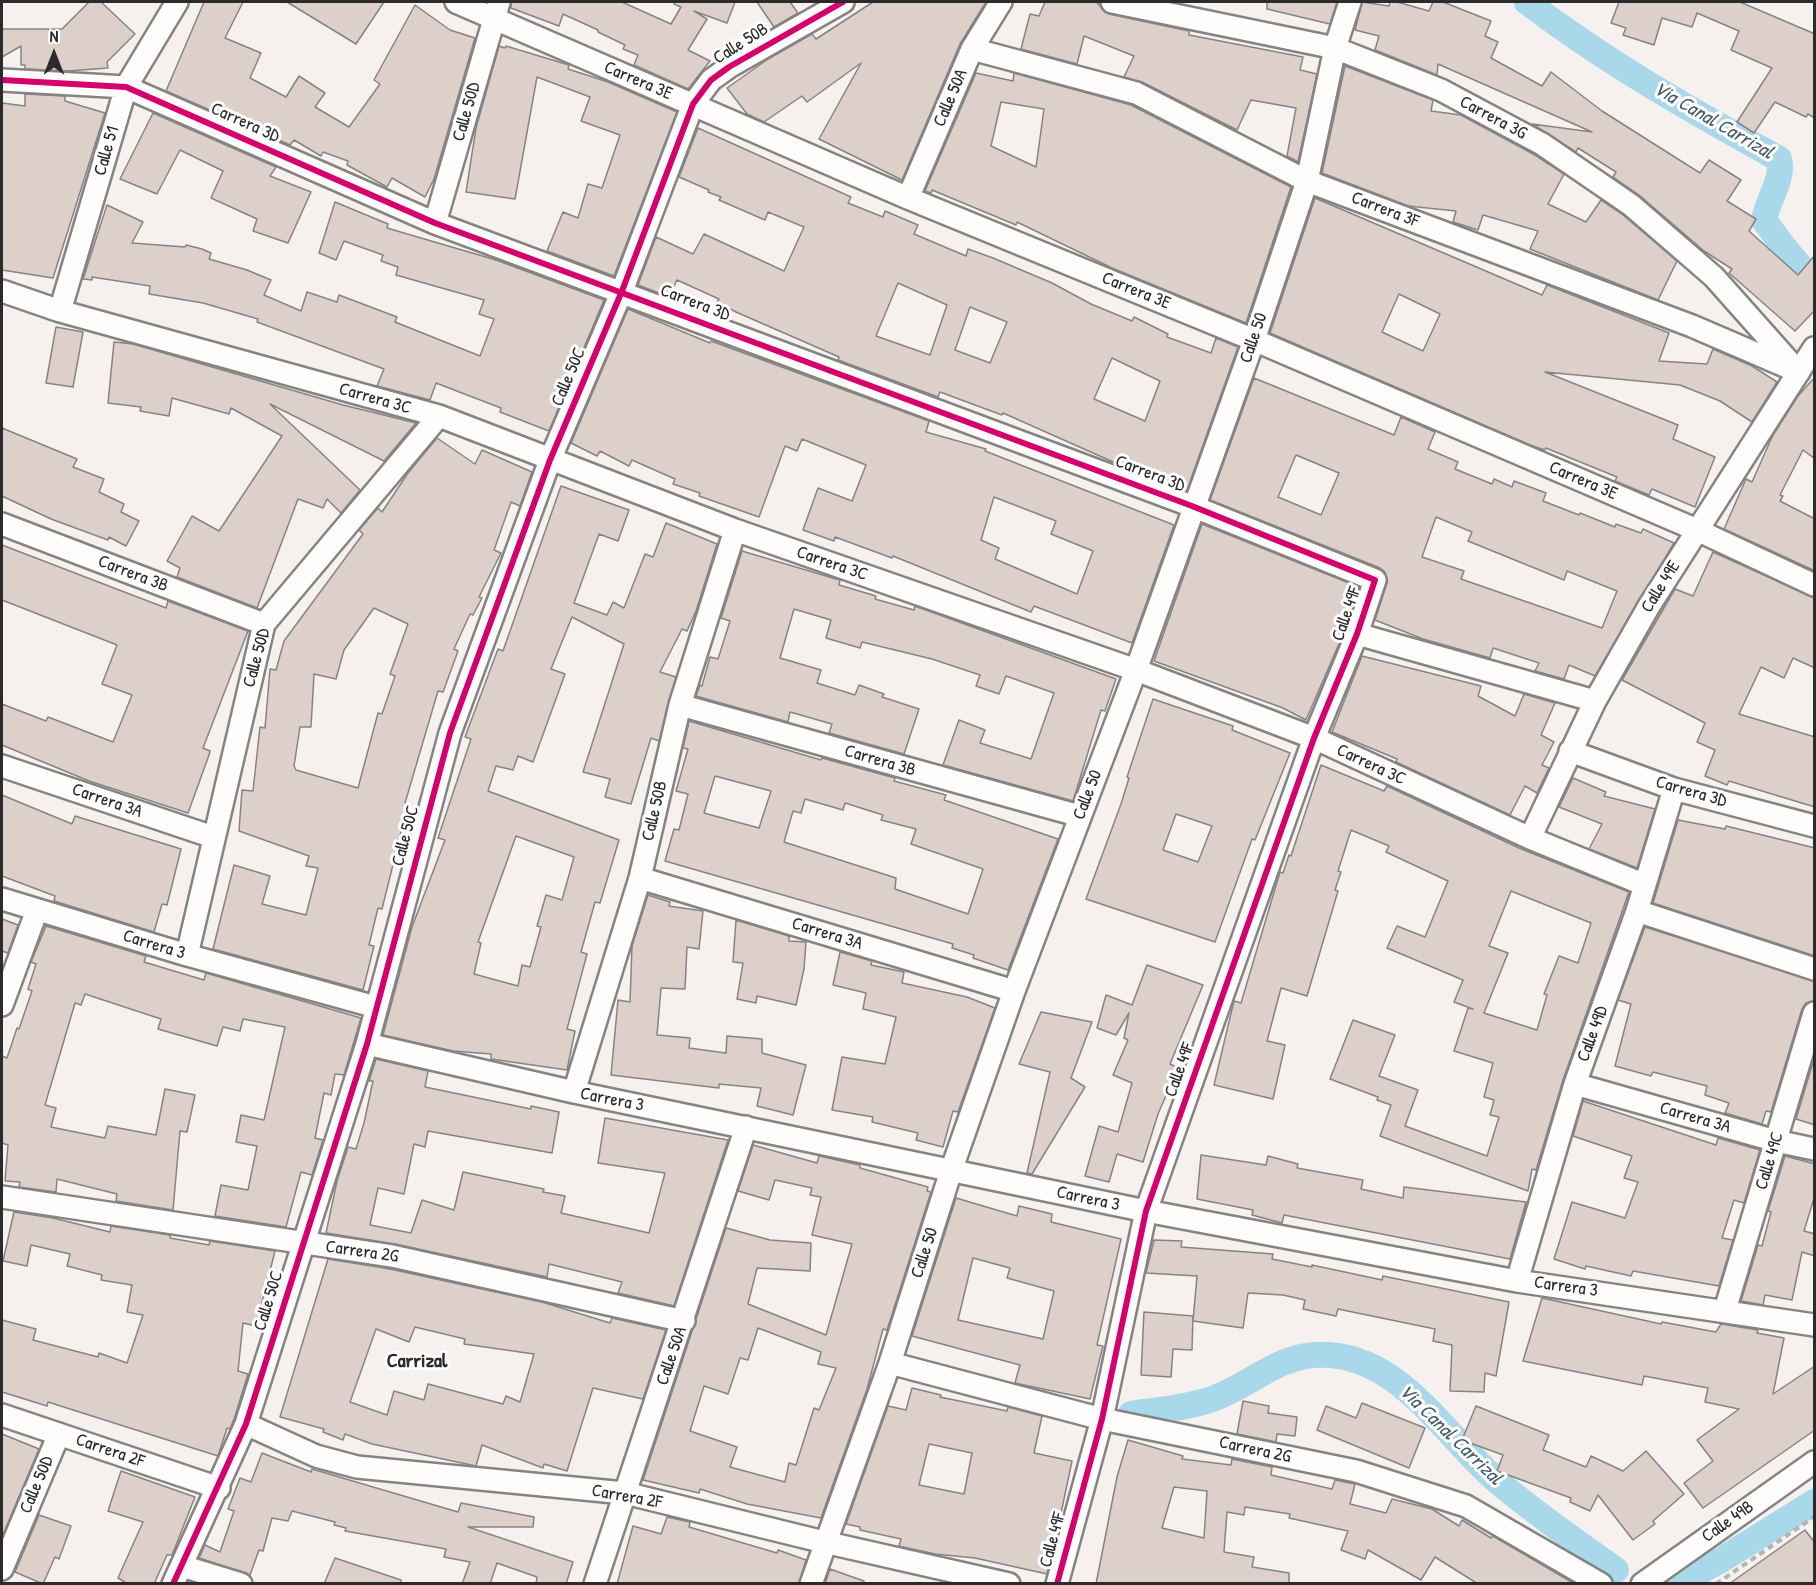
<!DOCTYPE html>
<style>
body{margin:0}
#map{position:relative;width:1816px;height:1585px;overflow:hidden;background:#f6f0ee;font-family:"Patrick Hand",sans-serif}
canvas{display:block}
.frame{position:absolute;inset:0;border:3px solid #2b2b2b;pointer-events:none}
.north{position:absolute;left:24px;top:24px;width:60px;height:60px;-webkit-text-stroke:4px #fff;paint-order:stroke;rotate:0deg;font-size:16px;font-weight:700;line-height:24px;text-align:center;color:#2b2b2b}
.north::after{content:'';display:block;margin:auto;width:21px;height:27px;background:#2b2b2b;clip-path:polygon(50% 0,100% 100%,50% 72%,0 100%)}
</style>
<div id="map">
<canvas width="1816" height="1585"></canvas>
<div class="frame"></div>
<div class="north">N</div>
</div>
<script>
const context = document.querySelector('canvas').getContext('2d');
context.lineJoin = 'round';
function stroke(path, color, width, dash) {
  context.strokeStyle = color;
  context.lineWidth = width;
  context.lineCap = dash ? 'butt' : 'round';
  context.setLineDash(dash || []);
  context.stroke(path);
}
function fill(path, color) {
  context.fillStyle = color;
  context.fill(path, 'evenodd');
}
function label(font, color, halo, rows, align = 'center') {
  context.font = font + ' "Patrick Hand",sans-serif';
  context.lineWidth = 6;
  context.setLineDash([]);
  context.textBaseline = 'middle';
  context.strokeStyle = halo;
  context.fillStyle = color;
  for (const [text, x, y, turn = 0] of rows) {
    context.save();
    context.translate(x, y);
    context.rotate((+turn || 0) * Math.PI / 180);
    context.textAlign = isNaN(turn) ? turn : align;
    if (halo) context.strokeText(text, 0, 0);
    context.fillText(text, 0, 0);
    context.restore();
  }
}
stroke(new Path2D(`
 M1527,2C1606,62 1692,111 1779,159C1784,180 1768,198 1764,220L1783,246L1814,283
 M1131,1414C1157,1410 1187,1408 1212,1399C1248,1387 1276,1357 1315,1355C1400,1350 1445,1439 1503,1486C1539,1516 1578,1543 1616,1570
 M1677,1584L1721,1560L1814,1502`), '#a8d8ea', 26);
const building = new Path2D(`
 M89,2H101L135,34L107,62L108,68L68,71L25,69V65H21V46L2,57V29H62Z
 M204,2H243L225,38L261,53L250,78L286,97L299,76L325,93L315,107L349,127L380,84L374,80L415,5L450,30L475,38L434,179L425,197L392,178L387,187L347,165L348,161L323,152L321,156L294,140L290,145L166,91Z
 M287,2H384L356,44Z
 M511,2H622L671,24L681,7L674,4L675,2H735L727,23L694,11L707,19L688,50L710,61L688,89L634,65L638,55L623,49L625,45L598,32V30L563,14L559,26L511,8Z
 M757,2H790L798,13L774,27Z
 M873,2H986L960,44L902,180L819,139L861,63L807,102L802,96L764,122L747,114L727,88L768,59L812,34L816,39Z
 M1045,2H1096L1109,14L1189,31V35L1303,57L1300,70L1317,74L1298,162L1287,156L1296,108L1251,100L1237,130L1142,82L1124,77L1134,56L1084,36L1077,64L1021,49L1030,14L1039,16Z
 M1267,2H1337L1330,24L1267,9Z
 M1362,2L1389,6L1390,2H1397L1429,11L1433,2H1443L1491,21L1485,36L1498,42L1491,58L1542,86L1551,72L1602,111L1700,173L1709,160L1741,180L1727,201L1756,219L1749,231L1798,275L1815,255V310L1795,331L1729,273L1732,269L1704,251L1639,195L1613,177L1616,172L1578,148L1576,152L1532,124L1592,132L1438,64L1437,75L1375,50L1379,36L1355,30Z
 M1619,2H1740L1815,34V118L1808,114L1806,117L1775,102L1754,133L1737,122L1772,68L1731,50L1739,31L1697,13L1692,27L1662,18L1654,45L1623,35L1626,28L1611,23Z
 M499,46L505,48L506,46L569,65L568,69L608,82L677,112L614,276L547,251L563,212L578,218L588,184L602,188L620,135L581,121L590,97L537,77L515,199L466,192L476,128Z
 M1345,66L1433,100L1431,111L1461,115L1535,155L1564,174L1548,204L1586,222L1601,200L1623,215L1677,261L1658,300L1530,249L1538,231L1483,215L1478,230L1453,222L1456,211L1408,206L1322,173Z
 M976,73L1013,81L1014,73L1131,105L1291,187L1246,323L1112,268L1017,222L1016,225L932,190L931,193L925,191ZM1001,102L1044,109L1036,167L991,146Z
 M25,94L65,96V101L105,113L53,278L2,270V103L25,106Z
 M153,113L276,167L270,176L311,192L288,243L253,231L257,219L211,198L223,171L180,150L157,194L120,179Z
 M698,128L851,197L848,203L883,217L885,211L918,225L914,234L966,256L968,249L993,258L1052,283L1091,304L1132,321L1134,317L1168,334L1167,337L1211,353L1216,338L1238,347L1187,490L1120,465L1003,413L1002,415L940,392L938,397L838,360L839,357L736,312L717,302L719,299L677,280L669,297L638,285L656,237L693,254L704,234L784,271L804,227L768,212L765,220L719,200L721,197L708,192L709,190L679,177ZM898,283L947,305L930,355L876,336ZM970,307L1007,322L990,363L955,350ZM1112,358L1160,381L1145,421L1094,399Z
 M1315,198L1542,295L1547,285L1669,333L1659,361L1707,364L1713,349L1752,366L1777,382L1752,422L1720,401L1680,385L1545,372L1678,425L1673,439L1715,457L1695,507L1652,489L1649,495L1615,481L1617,477L1546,448L1545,450L1530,445L1270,333ZM1399,294L1440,314L1423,351L1382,332Z
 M335,202L388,224L387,228L496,260L604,300L549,431L500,412L501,408L436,383L430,400L377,386L384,369L257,322L258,319L203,303L149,294L150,286L92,277V280L83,279L107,205L143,222L132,243L185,247L186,245L202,249L211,253L209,259L247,270L271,280L264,295L301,311L307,292L337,302L339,295L397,317L395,322L480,356L494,319L479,314L484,300L396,275L398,267L381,261L383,255L344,241L336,260L319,253Z
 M628,309L710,343L711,341L929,421L926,432L986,449L985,451L1174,525L1132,643L1034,606L1031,612L893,556L892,558L835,537L834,541L803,530L818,488L852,501L866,465L802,439L797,451L785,446L759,517L699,496L700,493L673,484L675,479L632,460L629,466L600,451L597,456L571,443ZM994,497L1056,521L1051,534L1093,551L1077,594L995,559L999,548L981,540Z
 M56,327L83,332L73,387L46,383Z
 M114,342L133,344L343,405L416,423L384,461L270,404L360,490L341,513L327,499L323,508L298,499L257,608L177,577L180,568L167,561L192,516L219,531L282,436L231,408L229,414L172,398L169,416L140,411L141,407L108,403Z
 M1815,377V459L1803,450L1780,495L1783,496L1780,501L1815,519V571L1724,529L1746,479L1752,482L1773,435L1798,396Z
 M1254,378L1394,435L1401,417L1435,432L1428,449L1458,462L1455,469L1492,484L1494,479L1512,487L1514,481L1546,493L1543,501L1579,515L1580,513L1615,527L1616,524L1641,533L1643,529L1674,543L1595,676L1569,665L1564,679L1535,671L1539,663L1493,648L1490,658L1423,639L1375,620L1387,583L1385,572L1380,568L1210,500ZM1296,455L1339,473L1321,515L1278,497ZM1436,517L1472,532L1468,541L1564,580L1567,571L1617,591L1602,628L1461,579L1464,571L1422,557Z
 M2,428L77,459L73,467L104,479L99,492L124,504L121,512L139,521L126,546L109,537L108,540L51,519L2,496Z
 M437,438L475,464L482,450L532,472L520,506L511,502L494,550L501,553L479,597L482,598L473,615L470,614L454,649L458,651L443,692L438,691L405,803L408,804L382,909L378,908L369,945L374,946L363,990L213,949L234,865L270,876L262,904L306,915L318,868L306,866L309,856L239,831L242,790L253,791L260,727L265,728L270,669L276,670L284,641L363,534L359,530L378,508L382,512L408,473ZM374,608L408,624L390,674L395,676L382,714L378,713L358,788L296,770L294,766L300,727H311L314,674L336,679L344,650Z
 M561,486L629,510L618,541L599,534L574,603L607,615L613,602L624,608L645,554L653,557L666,523L717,544L696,611L687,631L682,629L660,672L676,677L659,741L651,738L631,804L605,797L610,779L583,772L624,644L572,617L551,669L565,674L533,762L518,756L513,770L496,766L488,791L619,840L600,903L595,902L581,952L587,954L567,1029L575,1031L567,1070L491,1059V1054L453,1051L383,1035L412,927L445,840L438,838L471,739L465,737L498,649L503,651ZM516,836L574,857L562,900L546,895L537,926L541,927L530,967L522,965L518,986L474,974L481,943L478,942Z
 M1202,524L1359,587L1345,630L1306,720L1283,708L1154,661Z
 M2,545L166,608L168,601L248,631L203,748L210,751L209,755L188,813L89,781L2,745V704L46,721L48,717L113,742L132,695L102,684L117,645L2,600Z
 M742,551L836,579L840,580L839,585L876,596L875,599L914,610L915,606L1116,679L1105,711L1101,710L1073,801L943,765L959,720L985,730L980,743L1031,759L1054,693L1006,676L999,694L976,686L980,675L932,659L862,642L860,648L826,638L831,620L794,609L780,658L821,670L817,683L855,695L859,685L884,694L882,697L919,709L904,754L829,733L832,724L790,712L788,722L696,696L700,685L702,686L710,657L718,659L730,621L721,618Z
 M1713,552L1815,598V668L1793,658L1784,678L1761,667L1739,714L1815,737V807L1729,781L1727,785L1705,776L1715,750L1697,742L1705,723L1622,680L1675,589L1693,596Z
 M1362,656L1481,686L1478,696L1515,716L1524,694L1555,703L1541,735L1554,742L1542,765L1549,768L1537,793L1525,786L1510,815L1396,762L1397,759L1332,732Z
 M1153,699L1233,726L1232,730L1290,753L1255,840L1252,839L1215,942L1086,899L1121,804L1129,778L1127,777ZM1176,814L1212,826L1198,862L1163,850Z
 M689,721L821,760L822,758L895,778L894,781L946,795L944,800L1058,839L1008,970L973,958L974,955L952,948L953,944L665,861L674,829L679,830L688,794L676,791L688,749L683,748ZM715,776L771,791L759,828L704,813ZM805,799L843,810L845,803L883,815L881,820L916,829L911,844L983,869L968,914L895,889L896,878L784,842L793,811L801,813Z
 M1321,765L1384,791L1387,786L1519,848L1629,892L1563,1080L1536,1170L1532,1169L1528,1191L1380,1136L1391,1105L1377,1100L1378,1097L1330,1079L1353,1020L1395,1035L1379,1076L1418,1090L1405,1126L1487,1156L1499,1117L1490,1115L1494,1100L1484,1097L1493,1063L1454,1051L1468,1008L1473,1009L1454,1002L1463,980L1387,948L1397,926L1425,937L1448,881L1386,852L1389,846L1351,830L1338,871L1341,872L1335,890L1338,891L1307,996L1281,988L1267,1041L1285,1045L1273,1099L1214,1085L1233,1005L1234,1001L1241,1003L1280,872L1283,873L1289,855L1291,856ZM1511,891L1591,923L1578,963L1559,956L1544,994L1547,995L1537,1030L1484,1013L1508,953L1489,946Z
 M1573,778L1606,792L1604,796L1655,809L1637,868L1589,849L1602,824L1559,807Z
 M2,795L72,824L75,816L181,849L167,905L162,904L154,932L54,901L55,896L2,876Z
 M1678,820L1725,829L1726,826L1815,848V956L1653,903Z
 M648,895L670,902L669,906L703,911L699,949L687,947L685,989L661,988L657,1035L690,1038L689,1048L726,1053L727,1036L762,1039V1053L806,1065L793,1115L757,1106L761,1088L719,1084V1088L611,1075L618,1000L630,1002L632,946Z
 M2,919L18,925L8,953L2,951Z
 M736,920L789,936V941L806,942L804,969L796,1005L757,996L756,1003L737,999L743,963L733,962Z
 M46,926L146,956L144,962L204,980L206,973L361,1018L344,1075L335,1074L331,1095L324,1093L315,1138L323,1140L312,1175L301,1172L286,1227L215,1216L221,1185L248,1190L257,1146L236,1142L241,1115L264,1120L285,1027L243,1019L240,1031L223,1027L217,1046L158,1029L161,1019L85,994L81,1005L75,1003L45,1105L56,1108L51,1127L105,1138L108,1126L156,1135L165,1089L195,1095L187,1132L180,1131L173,1210L116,1201L117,1194L57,1179L56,1192L19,1187L20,1182L5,1181L8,1145L2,1143V1056L7,1058L17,1028L19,1029L32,991L28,989L36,964L31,962Z
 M1645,927L1815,981V1001L1806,1003L1802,1009L1771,1112L1766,1111L1762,1124L1725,1113L1729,1103L1705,1095L1707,1086L1653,1072L1651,1076L1615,1066L1631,1004L1618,1000Z
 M840,952L872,961L871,965L904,972L902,983L967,997L995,1008L958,1112L953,1111L943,1147L916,1140L918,1133L872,1122L873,1117L832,1110L842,1057L885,1064L896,1017L863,1009L866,993L833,985Z
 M1147,965L1203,985L1170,1064L1178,1068L1158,1114L1143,1162L1117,1154L1109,1182L1085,1176L1099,1126L1118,1132L1132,1083L1113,1075L1128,1040L1124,1038L1129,1013L1116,1035L1097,1028L1106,995L1132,1005Z
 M1041,1012L1092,1022L1071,1078L1085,1087L1032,1174L1027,1173L1050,1072L1019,1064Z
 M1815,1056V1125L1796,1119Z
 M376,1059L428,1071L425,1087L531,1109V1106L559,1112L552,1153L428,1131L425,1147L414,1144L404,1194L378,1188L370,1225L411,1233L422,1200L454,1210L463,1172L544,1189L543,1192L565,1196L561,1213L649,1233L665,1173L598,1163L605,1118L728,1140L674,1306L618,1293L622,1282L549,1264L547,1277L395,1244L326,1233L337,1181L348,1147L356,1149L364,1123L373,1081H369Z
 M1583,1101L1716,1145L1718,1138L1760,1150L1744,1203L1734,1200L1722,1238L1733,1240L1719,1286L1633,1271L1631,1276L1586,1266L1585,1269L1554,1259L1572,1202L1625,1218L1638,1182L1624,1178L1632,1156L1573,1136Z
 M753,1145L817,1163L819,1156L860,1165V1168L928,1187L927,1191L931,1192L887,1330L883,1329L867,1389L821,1518L747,1504L700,1489L699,1493L643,1480L726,1228L770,1240L811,1243L810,1271L757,1268L748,1304L826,1335L852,1244L812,1235L821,1197L810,1195L812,1188L775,1180L769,1200L738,1191ZM758,1328L821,1352L818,1364L836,1368L819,1410L814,1408L796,1465L789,1463L785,1482L730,1467L737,1447L690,1431L704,1386L728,1394L740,1358L748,1360Z
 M1201,1155L1266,1165L1268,1156L1298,1164L1297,1168L1363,1180L1361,1189L1403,1198L1404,1187L1526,1202L1510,1259L1284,1215L1282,1223L1252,1215L1253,1210L1197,1199Z
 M1785,1156L1815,1164V1195L1804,1231L1815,1234V1256L1802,1252L1792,1300L1765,1295L1763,1305L1741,1301L1758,1245L1762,1246L1771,1212L1768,1211Z
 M956,1198L1017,1216L1019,1206L1052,1214L1051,1222L1121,1239L1097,1345L1103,1346L1090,1399L1015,1383L1020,1365L912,1336ZM973,1258L1010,1268L1007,1278L1054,1291L1043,1339L958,1320Z
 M14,1212L53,1218L110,1232L111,1226L170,1235V1238L209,1245L210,1241L275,1251L256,1326L243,1323L238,1371L248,1374L234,1419L230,1429L227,1428L218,1456L48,1402L47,1406L2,1392V1320L36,1329L33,1340L98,1357L99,1353L127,1363L143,1315L127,1312L132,1285L101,1280L102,1275L67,1266L70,1254L31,1245L27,1266L3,1261Z
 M1154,1240L1182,1241L1181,1247L1273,1254L1272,1259L1312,1267V1265L1382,1280L1383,1276L1509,1302L1496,1376L1485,1373L1484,1392L1450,1391L1452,1345L1433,1341L1435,1329L1338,1309L1336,1316L1303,1309L1305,1300L1283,1295L1248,1293L1243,1328L1193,1321L1197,1276L1146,1273Z
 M328,1259L390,1269L542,1302L610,1323L612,1318L666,1330L643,1399L593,1388L567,1471L544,1464L543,1468L482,1445L476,1466L372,1444L345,1434L343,1440L323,1432L324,1429L280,1417ZM415,1327L465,1339L464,1344L534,1354L520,1402L506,1396L503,1404L428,1384L424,1400L394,1391L387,1415L350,1402L376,1329L409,1342Z
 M1542,1298L1661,1324L1662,1322L1716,1332L1721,1324L1758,1330L1757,1333L1784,1338L1773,1394L1815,1366V1430L1703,1508L1684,1483L1713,1461L1697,1440L1739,1409L1705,1402L1708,1388L1644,1376L1642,1385L1523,1361Z
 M1144,1312L1193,1316L1192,1350L1173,1349L1171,1377L1141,1375Z
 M912,1388L941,1395L940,1397L1007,1411L1008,1407L1042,1416L1034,1453L1072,1461L1060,1518H1056L1047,1574L975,1558L935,1554L899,1546L901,1539L860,1530V1527L846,1524L888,1406L906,1410ZM929,1444L972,1453L964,1494L919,1485Z
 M1243,1401L1269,1406L1268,1413L1297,1417L1295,1436L1277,1434L1276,1442L1237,1434Z
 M1362,1403L1425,1428L1409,1468L1317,1430L1326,1406L1356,1418Z
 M1476,1406L1549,1435L1543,1450L1586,1467L1591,1456L1623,1471L1646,1451L1684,1494L1653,1521L1655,1524L1633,1540L1598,1495L1590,1511L1570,1502L1571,1498L1497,1471L1503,1455L1462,1440Z
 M2,1434L39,1449L2,1537Z
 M1128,1440L1183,1456L1182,1459L1231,1465L1232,1459L1272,1467L1271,1475L1332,1489L1335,1480L1355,1484L1350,1504L1386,1513L1392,1499L1432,1509L1459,1526L1462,1520L1491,1538L1493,1536L1575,1584H1478L1435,1557L1421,1580L1368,1550L1365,1559L1341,1550L1348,1531L1289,1518L1290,1514L1245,1507L1244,1515L1227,1512L1224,1552L1254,1557L1252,1567L1289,1573V1584H1096L1117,1477ZM1174,1487L1207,1491L1204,1538L1162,1528Z
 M262,1453L311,1472L312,1469L458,1512L461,1503L534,1517L533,1527H468L573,1562L566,1584H536L537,1577L497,1563L490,1584H462L470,1562L444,1557L446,1549L345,1531L346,1528L334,1525L335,1522L292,1511L288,1521L272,1518L263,1551L259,1550L250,1575L199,1558L205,1545L220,1552L234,1511L228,1509L240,1478L251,1482Z
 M121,1471L195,1497L172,1555H167L154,1584H128L118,1578L143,1522L108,1511Z
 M39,1515L71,1526L59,1559L55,1557L43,1584L15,1572Z
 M667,1517L690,1522L689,1527L777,1553L778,1550L806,1560L799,1584H617L633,1526L661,1534Z
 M1805,1530L1815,1543V1584H1729Z
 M335,1558L401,1580V1584H324Z
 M830,1569L864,1581L863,1584H825Z`);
fill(building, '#ddd0cb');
stroke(building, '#868483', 1.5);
const minor = new Path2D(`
 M456,2L908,198L1254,340L1697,530L1814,585
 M1112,2L1335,48L1441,90L1542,144L1631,205L1714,277L1794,367
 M972,49L1136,93L1307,181L1692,326L1799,372
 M2,80L126,87L435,223L1192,506L1375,580L1357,634L1314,738L1146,1211L1102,1419L1057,1584
 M908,198L972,49L1001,2
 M435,223L499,2
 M2,291L60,311L439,416L735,530L1136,670L1314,738L1530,838L1645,885
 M60,311L126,87L177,2
 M2,524L264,624
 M1357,634L1595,701
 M680,705L1080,816
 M1570,751L1674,789L1814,826
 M2,766L213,837
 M1530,838L1595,701L1649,606L1814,348
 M640,878L1014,991
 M2,899L187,955L376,1007
 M1637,911L1814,969
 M187,955L264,624L439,416
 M2,1005L37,910
 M367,1044L574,1092L1146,1211L1517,1281L1814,1325
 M1575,1084L1776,1141L1814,1149
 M574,1092L640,878L680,705L735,530
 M2,1197L392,1256L684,1321
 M1517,1281L1575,1084L1637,911L1674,789
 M1725,1310L1814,1013
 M890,1363L1102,1419L1356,1471L1466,1506L1601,1584
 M2,1415L219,1488
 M246,1424L316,1456L357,1467L625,1493L824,1542L1009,1584
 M182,1566L241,1584
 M2,1569L59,1434
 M173,1584L246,1424L367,1044L450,733L550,460L622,291L693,104L711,80L729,67L843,2
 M595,1584L746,1127
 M811,1584L890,1363L951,1171L1014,991L1136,670L1254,340L1307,181L1335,48L1350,2
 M1642,1584L1814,1462`);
stroke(minor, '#868483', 26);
stroke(new Path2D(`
 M1716,1584L1814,1517`), '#b5b4b4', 4, [6, 4.5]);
stroke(minor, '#fefdfc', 21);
stroke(new Path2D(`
 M2,80L126,87L435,223L1192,506L1375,580L1357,634L1314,738L1146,1211L1102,1419L1057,1584
 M173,1584L246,1424L367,1044L450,733L550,460L622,291L693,104L711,80L729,67L843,2`), '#d6006c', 6);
label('18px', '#2b2b2b', '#fff', [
 ["Calle 50B",741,44,-32],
 ["Carrera 3E",638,81,23],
 ["Calle 50A",951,98,-67],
 ["Calle 50D",467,112,-74],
 ["Carrera 3G",1493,118,28],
 ["Carrera 3D",245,123,24],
 ["Calle 51",107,151,-74],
 ["Carrera 3F",1385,210,21],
 ["Carrera 3E",1136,291,22],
 ["Carrera 3D",695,303,21],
 ["Calle 50",1254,338,-71],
 ["Calle 50C",569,377,-67],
 ["Carrera 3C",375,399,16],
 ["Carrera 3D",1150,474,21],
 ["Carrera 3E",1583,481,23],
 ["Carrera 3C",832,564,19],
 ["Carrera 3B",133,574,21],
 ["Calle 49E",1661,587,-58],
 ["Calle 49F",1347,614,-71],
 ["Calle 50D",257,658,-75],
 ["Carrera 3B",880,761,16],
 ["Carrera 3C",1371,765,25],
 ["Carrera 3D",1691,792,16],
 ["Calle 50",1088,795,-69],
 ["Carrera 3A",107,801,19],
 ["Calle 50B",655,811,-77],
 ["Calle 50C",406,836,-75],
 ["Carrera 3A",827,934,17],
 ["Carrera 3",154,945,17],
 ["Calle 49D",1593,1034,-70],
 ["Calle 49F",1180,1070,-70],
 ["Carrera 3",612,1100,11],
 ["Carrera 3A",1695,1118,16],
 ["Calle 49C",1770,1161,-73],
 ["Carrera 3",1088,1199,12],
 ["Carrera 2G",362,1252,8],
 ["Calle 50",925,1253,-72],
 ["Carrera 3",1566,1287,8],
 ["Calle 50C",269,1301,-73],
 ["Calle 50A",672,1356,-71],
 ["Carrera 2G",1255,1450,12],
 ["Carrera 2F",110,1451,19],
 ["Calle 50D",37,1485,-67],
 ["Carrera 2F",627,1497,10],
 ["Calle 49B",1728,1522,-35],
 ["Calle 49F",1053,1540,-75]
]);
label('italic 20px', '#475c64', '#fff', [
 ["Via Canal Carrizal",1713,121,30],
 ["Via Canal Carrizal",1450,1435,44]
]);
label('bold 20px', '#2b2b2b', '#fff', [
 ["Carrizal",417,1362]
]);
</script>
